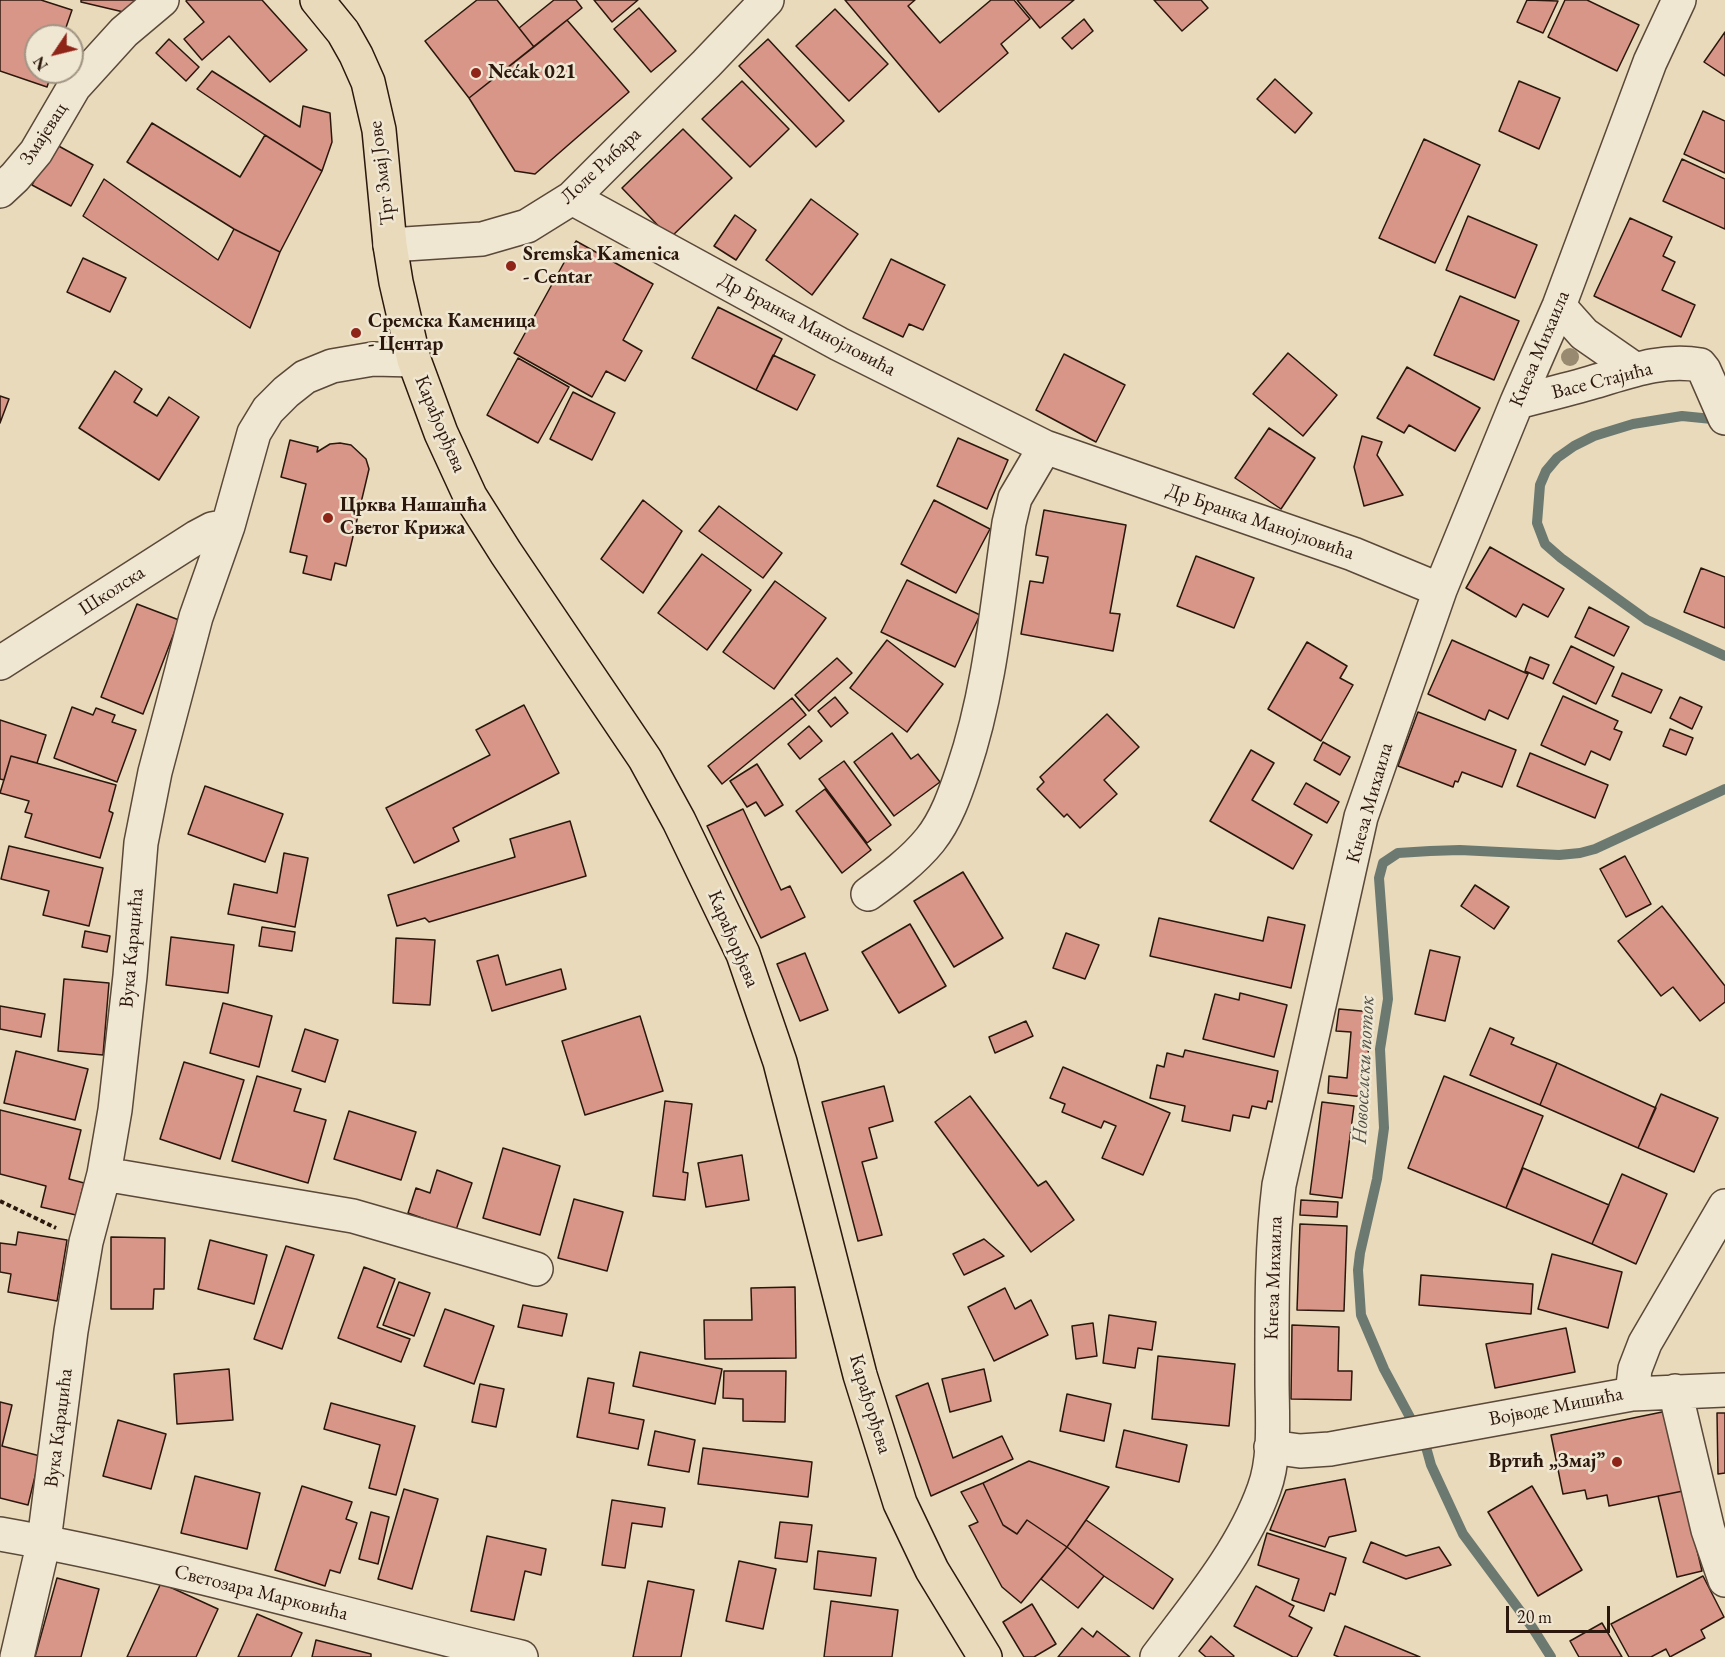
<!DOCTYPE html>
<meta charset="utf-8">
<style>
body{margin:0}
#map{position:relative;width:1725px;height:1657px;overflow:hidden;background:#e8dabb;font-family:"EB Garamond",serif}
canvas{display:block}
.north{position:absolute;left:24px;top:24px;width:60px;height:60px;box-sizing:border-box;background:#f0e7d3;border:2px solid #a19483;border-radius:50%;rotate:235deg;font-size:16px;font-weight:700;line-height:24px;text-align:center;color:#2b170c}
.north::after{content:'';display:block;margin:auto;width:21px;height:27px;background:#8f2418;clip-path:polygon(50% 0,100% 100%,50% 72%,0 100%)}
.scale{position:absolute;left:1506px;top:1606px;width:104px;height:27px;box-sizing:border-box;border:3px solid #2b170c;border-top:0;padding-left:8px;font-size:18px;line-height:21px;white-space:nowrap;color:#2b170c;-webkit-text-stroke:4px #f0e7d3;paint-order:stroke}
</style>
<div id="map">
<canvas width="1725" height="1657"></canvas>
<div class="north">N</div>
<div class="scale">20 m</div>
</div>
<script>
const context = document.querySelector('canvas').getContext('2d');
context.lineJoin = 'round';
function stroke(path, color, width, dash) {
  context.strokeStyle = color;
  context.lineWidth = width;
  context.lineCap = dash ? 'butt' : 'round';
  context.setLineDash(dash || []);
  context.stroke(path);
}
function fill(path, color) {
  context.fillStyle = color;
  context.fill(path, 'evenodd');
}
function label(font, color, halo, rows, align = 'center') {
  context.font = font + ' "EB Garamond",serif';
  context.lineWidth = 5;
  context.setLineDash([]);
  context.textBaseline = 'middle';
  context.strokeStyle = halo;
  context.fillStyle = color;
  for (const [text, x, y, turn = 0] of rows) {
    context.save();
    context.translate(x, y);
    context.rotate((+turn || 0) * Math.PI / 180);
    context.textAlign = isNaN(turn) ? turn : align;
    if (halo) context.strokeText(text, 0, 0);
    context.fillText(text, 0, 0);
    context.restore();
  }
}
stroke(new Path2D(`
 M1722,420L1682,416L1633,424L1594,436L1574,446L1557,458L1546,471L1540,485L1537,523L1545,544L1561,558L1647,620L1725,656
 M1551,1657L1532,1627L1463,1534L1431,1465L1426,1447L1384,1369L1361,1315L1358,1270L1360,1253L1377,1179L1384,1128L1380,1049L1388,999L1379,878L1383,863L1398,853L1430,851L1460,850L1559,855L1580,853L1595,849L1725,789`), '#6c7970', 10);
const building = new Path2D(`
 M0,0H41L72,10L63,36H36V72H52L47,87L0,71Z
 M81,0H148L132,14L81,2Z
 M187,0H262L307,50L270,82L229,36L202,60L184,39L204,22L186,1Z
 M477,0H497L534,47L469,98L425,41Z
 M554,0H576L582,8L534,47L519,28Z
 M594,0H638L612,22Z
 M845,0H915L908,6L940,43L991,0H1014L1030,19L1001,44L1008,53L939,112Z
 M1017,0H1074L1040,28Z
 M1154,0H1201L1208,8L1182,31Z
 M1527,0L1558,1L1543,33L1517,22Z
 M1565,0H1587L1639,25L1617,71L1548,37Z
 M639,8L676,51L651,72L614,29Z
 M835,9L888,64L849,101L796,46Z
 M1084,19L1093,31L1072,49L1062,38Z
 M567,20L629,92L535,174L515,171L469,98Z
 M1725,32V76L1704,62Z
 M169,39L199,67L186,81L156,53Z
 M768,39L844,121L816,147L739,66Z
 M212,71L300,127L303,106L330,113L332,142L322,171L265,135L197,89Z
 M1275,79L1312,113L1295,133L1257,99Z
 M742,81L789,129L750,167L702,119Z
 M1519,81L1560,98L1539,149L1499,131Z
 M1703,111L1725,121V173L1684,154Z
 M152,123L240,177L265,135L322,171L280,252L234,229L127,162Z
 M683,129L732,178L670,238L622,188Z
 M1424,139L1480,165L1435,263L1379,238Z
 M55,144L93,165L71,206L32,185Z
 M1682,159L1725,179V229L1663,201Z
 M104,179L218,260L234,229L280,252L250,328L83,216Z
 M811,199L858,234L812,295L766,260Z
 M735,215L756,230L736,260L714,246Z
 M1468,216L1537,245L1515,298L1446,270Z
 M1630,218L1672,237L1663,256L1675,262L1662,290L1695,305L1681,337L1594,296Z
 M576,241L653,284L623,340L642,351L625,381L606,371L592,397L514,353Z
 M83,258L126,278L110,312L67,292Z
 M891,259L945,285L923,330L909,324L903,337L863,318Z
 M1460,296L1519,321L1494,380L1434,355Z
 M718,307L782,339L756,390L692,358Z
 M1288,353L1337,395L1303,436L1253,394Z
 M1064,354L1125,385L1096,442L1036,410Z
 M773,355L815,375L797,410L756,390Z
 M518,358L569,387L538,443L487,415Z
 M1407,367L1480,408L1455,451L1409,425L1404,433L1377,418Z
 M115,371L142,389L134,402L157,416L169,397L199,417L159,480L79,428Z
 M573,392L615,413L592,460L550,439Z
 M0,396L9,399L0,423Z
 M1269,428L1315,458L1281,509L1235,478Z
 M1362,436L1382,442L1377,455L1403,495L1364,506L1354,467Z
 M958,438L1008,460L987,509L937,486Z
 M290,440L318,447L317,452L330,444L340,443L351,445L366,459L369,469L346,566L335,563L331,580L303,573L307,556L290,552L306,484L281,477Z
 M643,500L682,531L643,593L601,559Z
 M934,500L990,529L956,593L901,564Z
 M719,506L782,553L763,578L699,531Z
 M1044,510L1126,525L1110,613L1120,614L1113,651L1021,634L1030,581L1043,583L1048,557L1036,555Z
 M1490,547L1564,589L1548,617L1523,604L1516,617L1466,588Z
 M702,554L751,590L707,650L658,613Z
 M1196,556L1254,578L1234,628L1177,606Z
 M1701,568L1725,577V628L1684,612Z
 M907,580L980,615L955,667L881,632Z
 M775,581L826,618L774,689L723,652Z
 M137,604L179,620L143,714L101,697Z
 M1589,607L1629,627L1614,656L1575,637Z
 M887,640L943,684L907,732L850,688Z
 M1452,640L1528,674L1508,719L1489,710L1485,720L1428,694Z
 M1307,642L1347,666L1340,678L1353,685L1321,741L1268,709Z
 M1571,646L1614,667L1596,704L1553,683Z
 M1530,657L1549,665L1543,679L1525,671Z
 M837,658L852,673L809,711L795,695Z
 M1622,673L1662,690L1651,713L1612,696Z
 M1563,696L1618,721L1614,729L1622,732L1610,760L1591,751L1585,765L1541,745Z
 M835,697L848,713L831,727L818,711Z
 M1680,697L1702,707L1692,729L1670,718Z
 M792,698L806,715L722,784L708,766Z
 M524,705L559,773L453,828L459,841L414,863L386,808L490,755L476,730Z
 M72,707L93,715L96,708L115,715L112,722L136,730L117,782L54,758Z
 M1418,712L1516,750L1502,787L1462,772L1458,782L1455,781L1453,787L1398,766Z
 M1107,714L1139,747L1104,780L1117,794L1080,828L1067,814L1064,817L1037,789L1044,782L1040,777Z
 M0,720L46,735L37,763L11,756L4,780L0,779Z
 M809,726L822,741L800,759L788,744Z
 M1670,729L1693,738L1686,755L1663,746Z
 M892,733L911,759L918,754L940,782L894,816L854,762Z
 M1323,742L1350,757L1340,775L1314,760Z
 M1251,750L1274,763L1252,800L1312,835L1293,869L1210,821Z
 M1530,753L1608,785L1595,818L1517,786Z
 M11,756L116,785L109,811L113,813L100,858L25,837L32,814L25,812L29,801L0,793Z
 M844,761L891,825L867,843L819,779Z
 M757,764L783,805L765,816L756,802L747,807L730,781Z
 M1306,783L1339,802L1327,823L1294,804Z
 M205,786L283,814L265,862L188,834Z
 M825,789L871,850L842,873L796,811Z
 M743,809L781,890L790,886L805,917L761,938L707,826Z
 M570,821L586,876L429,922L425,918L397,926L388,895L515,857L510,839Z
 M9,846L103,868L89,926L43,915L49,891L1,879Z
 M284,853L308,858L295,927L228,914L234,884L277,893Z
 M1625,856L1651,904L1626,917L1600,869Z
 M963,872L1003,938L954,967L914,901Z
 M1475,885L1509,907L1494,929L1461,906Z
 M1662,906L1725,986V1002L1700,1021L1673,987L1661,996L1618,941Z
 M1268,917L1305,925L1291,988L1150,956L1159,918L1263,941Z
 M910,924L946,986L899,1013L862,952Z
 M262,927L295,932L292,951L259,946Z
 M85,931L110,936L107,952L82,947Z
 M1066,933L1099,945L1085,979L1053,968Z
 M171,937L234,945L228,993L166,985Z
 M396,938L435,940L430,1005L393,1003Z
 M1430,950L1460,957L1445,1021L1415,1014Z
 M805,953L828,1010L800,1021L777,964Z
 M498,955L506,985L561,969L566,989L492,1011L477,961Z
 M64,979L109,983L103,1055L58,1051Z
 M1240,993L1287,1005L1274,1057L1203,1039L1215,994L1239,1000Z
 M223,1003L272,1016L259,1067L210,1053Z
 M0,1006L45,1014L41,1037L0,1029Z
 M1339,1009L1372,1012L1364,1097L1328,1093L1329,1076L1347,1078L1351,1032L1336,1031Z
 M640,1016L663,1091L585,1115L562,1041Z
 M1026,1021L1033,1036L995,1053L989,1037Z
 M1490,1028L1514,1038L1511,1044L1557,1063L1540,1105L1470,1075Z
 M305,1029L338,1040L325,1082L292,1071Z
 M1185,1050L1278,1071L1272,1102L1268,1101L1266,1109L1252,1106L1249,1118L1233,1115L1230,1131L1182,1121L1185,1106L1150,1098L1157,1065L1164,1067L1167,1053L1183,1057Z
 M16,1051L88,1069L75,1120L4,1103Z
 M184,1062L244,1080L220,1159L160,1139Z
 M1557,1063L1656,1108L1638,1148L1540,1105Z
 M1063,1067L1170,1113L1143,1175L1102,1158L1116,1126L1104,1121L1101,1128L1062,1112L1065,1104L1050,1098Z
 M257,1076L301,1089L294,1111L326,1120L308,1183L232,1161Z
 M1444,1076L1543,1116L1506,1208L1408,1168Z
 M884,1086L893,1121L869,1128L877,1158L862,1162L882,1235L858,1241L822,1102Z
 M1661,1094L1718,1118L1694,1172L1638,1148Z
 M970,1096L1038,1186L1046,1181L1074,1220L1031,1252L935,1122Z
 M665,1101L692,1104L683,1172L688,1173L685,1200L653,1196Z
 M1322,1102L1354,1106L1342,1198L1310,1194Z
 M0,1110L81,1130L69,1179L84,1183L76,1215L41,1207L46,1186L0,1174Z
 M349,1111L416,1132L401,1180L334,1159Z
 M503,1148L560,1166L540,1235L483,1218Z
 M742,1155L749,1200L706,1207L698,1163Z
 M1523,1168L1609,1205L1592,1244L1506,1208Z
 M437,1170L472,1183L456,1230L408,1213L416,1188L430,1193Z
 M1622,1174L1667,1194L1636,1264L1592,1244Z
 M574,1199L623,1212L607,1271L558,1258Z
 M1301,1200L1338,1202L1337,1217L1300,1215Z
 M1300,1224L1347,1226L1344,1311L1297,1310Z
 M18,1232L67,1240L57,1301L8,1292L11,1274L0,1272V1243L16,1245Z
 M111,1237L165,1238L164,1289H154L153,1309H111Z
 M984,1239L1004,1256L964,1275L953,1254Z
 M210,1240L267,1255L254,1304L198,1289Z
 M286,1246L314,1255L282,1349L254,1339Z
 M1552,1254L1622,1272L1608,1328L1538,1309Z
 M364,1267L395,1279L377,1327L410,1339L401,1362L338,1338Z
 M1421,1275L1533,1284L1531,1314L1419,1305Z
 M399,1282L430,1293L414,1336L383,1325Z
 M795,1287L796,1358L705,1359L704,1320H752L751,1288Z
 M1005,1288L1015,1309L1031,1300L1048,1335L994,1361L968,1307Z
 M523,1305L567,1314L562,1336L518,1327Z
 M445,1309L494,1326L474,1384L424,1366Z
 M1109,1315L1156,1322L1152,1350L1138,1348L1135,1368L1103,1363Z
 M1093,1323L1097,1356L1076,1359L1072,1326Z
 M1292,1325L1339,1327L1338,1371H1352L1351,1400L1291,1399Z
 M1566,1328L1575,1372L1495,1388L1486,1344Z
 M640,1352L722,1369L715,1404L633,1386Z
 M1158,1356L1235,1364L1229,1426L1152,1419Z
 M229,1369L233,1420L177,1424L174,1374Z
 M984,1369L991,1401L950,1412L942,1379Z
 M724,1371H786L785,1422L743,1421V1399L723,1398Z
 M588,1378L614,1383L609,1413L644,1420L638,1449L577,1437Z
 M928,1383L953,1458L1002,1436L1013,1459L931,1496L896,1396Z
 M480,1384L504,1389L496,1427L472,1422Z
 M1067,1394L1111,1404L1104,1441L1060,1431Z
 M0,1402L12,1405L2,1446L40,1456L28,1505L0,1498Z
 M331,1403L415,1426L396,1495L369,1488L380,1445L324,1429Z
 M1667,1411L1683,1491L1609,1506L1607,1495L1587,1499L1585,1490L1563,1494L1551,1435Z
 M1717,1413H1725V1473L1718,1474Z
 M118,1420L166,1434L151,1489L103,1476Z
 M1124,1430L1187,1445L1179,1482L1116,1467Z
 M655,1431L695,1440L689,1472L648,1465Z
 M703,1448L812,1462L808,1497L698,1484Z
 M1029,1461L1109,1487L1067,1547L1027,1520L1017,1534L1003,1525L983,1483Z
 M195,1476L260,1493L247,1549L181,1533Z
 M1345,1479L1356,1531L1329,1537L1325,1547L1270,1530L1286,1490Z
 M983,1483L1003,1525L1017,1534L1027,1520L1067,1547L1021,1603L1002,1587L969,1526L978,1522L961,1492Z
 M302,1486L352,1502L346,1519L357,1523L340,1573L330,1570L325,1586L275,1570Z
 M1532,1486L1582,1570L1538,1596L1488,1512Z
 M404,1489L438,1499L412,1589L378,1579Z
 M1683,1491L1702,1571L1677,1577L1658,1496Z
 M612,1500L665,1508L662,1527L632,1523L625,1568L602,1565Z
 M371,1512L389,1517L378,1564L359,1559Z
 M1086,1520L1173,1579L1153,1609L1104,1576L1067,1547Z
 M780,1522L812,1525L807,1562L775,1558Z
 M1267,1533L1346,1558L1335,1595L1330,1593L1324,1611L1292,1600L1299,1579L1258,1565Z
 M487,1536L546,1549L541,1575L525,1571L514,1620L471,1611Z
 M1371,1542L1406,1556L1439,1547L1451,1565L1406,1579L1363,1562Z
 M1067,1547L1104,1576L1078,1608L1041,1579Z
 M818,1551L876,1558L871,1596L814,1589Z
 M739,1561L776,1569L763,1629L726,1621Z
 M1703,1576L1724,1617L1701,1630L1705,1638L1670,1657L1666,1649L1651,1657H1629L1611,1624Z
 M57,1578L99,1589L81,1657H35Z
 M648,1581L694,1590L681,1657H633Z
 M161,1583L218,1609L196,1657H127Z
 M1256,1586L1294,1606L1289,1616L1312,1628L1297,1657H1293L1234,1626Z
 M831,1601L898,1610L892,1657H824Z
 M1032,1604L1056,1644L1034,1657H1024L1003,1622Z
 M257,1614L302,1633L291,1657H238Z
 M1602,1623L1622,1657H1579L1570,1641Z
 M1345,1626L1420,1657H1339L1334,1655Z
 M1082,1628L1093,1637L1097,1631L1130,1657H1058Z
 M1211,1636L1234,1656L1233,1657H1206L1199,1651Z
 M316,1640L371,1654V1657H312Z`);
fill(building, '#d89689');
stroke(building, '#2b170c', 1.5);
const minor = new Path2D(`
 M0,191L15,177L36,152L74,87L124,32L162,0
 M572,198L839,344L1045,447L1353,554L1440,590
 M390,245L482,239L527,226L572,198L706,64L767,0
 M1559,306L1584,334L1633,368
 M1517,402C1541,396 1566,390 1590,383C1625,373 1662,358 1700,365L1704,370L1725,418
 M0,663L197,537L212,529L228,526
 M868,894C890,878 913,861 930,840C946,820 955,794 963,770C990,690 997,606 1009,523L1015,498L1045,447
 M104,1174L353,1216L536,1269
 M1675,1391L1708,1530L1725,1580
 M1632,1394L1635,1369L1645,1343L1725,1206
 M1271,1447L1300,1451L1330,1449L1632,1394L1725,1390
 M0,1534C176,1565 347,1617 521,1657
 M17,1657L44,1541L71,1331L86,1242L104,1174L115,1110L130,976L141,843L155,772L196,617L228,526L254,433L268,410L286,392L305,377L332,366L373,359L414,360
 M1157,1657C1196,1605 1242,1551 1264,1489C1276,1457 1272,1414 1272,1380C1272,1315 1271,1250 1279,1185L1361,817L1440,590L1517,402L1559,306L1650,62L1679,0`);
const major = new Path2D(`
 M317,0L343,32L356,55L368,82L379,130L390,245L396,282L414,360L441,433L470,496L506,553L645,759L679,821L743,954L780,1062L860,1375L900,1503L932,1570L985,1657`);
stroke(minor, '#5a4838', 36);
stroke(major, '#2b170c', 36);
stroke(new Path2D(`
 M0,1201L56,1228`), '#2b170c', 4, [4.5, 3]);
stroke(minor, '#f0e7d3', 33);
stroke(major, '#e8dabb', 33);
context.fillStyle = '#988a70';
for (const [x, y] of [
 [1570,357]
]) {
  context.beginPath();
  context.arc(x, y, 9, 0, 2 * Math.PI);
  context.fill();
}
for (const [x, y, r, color] of [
 [476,73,6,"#8f2418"],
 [511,266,6,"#8f2418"],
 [356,333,6,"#8f2418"],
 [328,518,6,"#8f2418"],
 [1617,1462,6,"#8f2418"]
]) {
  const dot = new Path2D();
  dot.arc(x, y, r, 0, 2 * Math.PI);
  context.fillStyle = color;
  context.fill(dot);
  stroke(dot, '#f0e7d3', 2);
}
label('bold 20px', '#2b170c', '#f0e7d3', [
 ["Nećak 021",488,73],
 ["Sremska Kamenica",523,255],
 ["- Centar",523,278],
 ["Сремска Каменица",368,322],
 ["- Центар",368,345],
 ["Црква Нашашћа",340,506],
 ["Светог Крижа",340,529],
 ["Вртић „Змај”",1605,1462,"right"]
], 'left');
label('20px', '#2b170c', '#f0e7d3', [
 ["Змајевац",44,134,-57],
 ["Лоле Рибара",601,166,-43],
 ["Трг Змај Јове",382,173,-97],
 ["Др Бранка Манојловића",807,325,28],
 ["Кнеза Михаила",1540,349,-67],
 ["Васе Стајића",1602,381,-14],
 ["Карађорђева",440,424,67],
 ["Др Бранка Манојловића",1260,522,19],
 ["Школска",112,591,-33],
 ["Кнеза Михаила",1370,803,-74],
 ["Карађорђева",733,939,67],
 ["Вука Караџића",132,948,-85],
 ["Кнеза Михаила",1274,1278,-88],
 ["Карађорђева",870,1404,73],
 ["Војводе Мишића",1556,1407,-11],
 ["Вука Караџића",59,1428,-83],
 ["Светозара Марковића",261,1593,14]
]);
label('italic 21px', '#515046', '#f0e7d3', [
 ["Новоселски поток",1364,1070,-87]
]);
</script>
